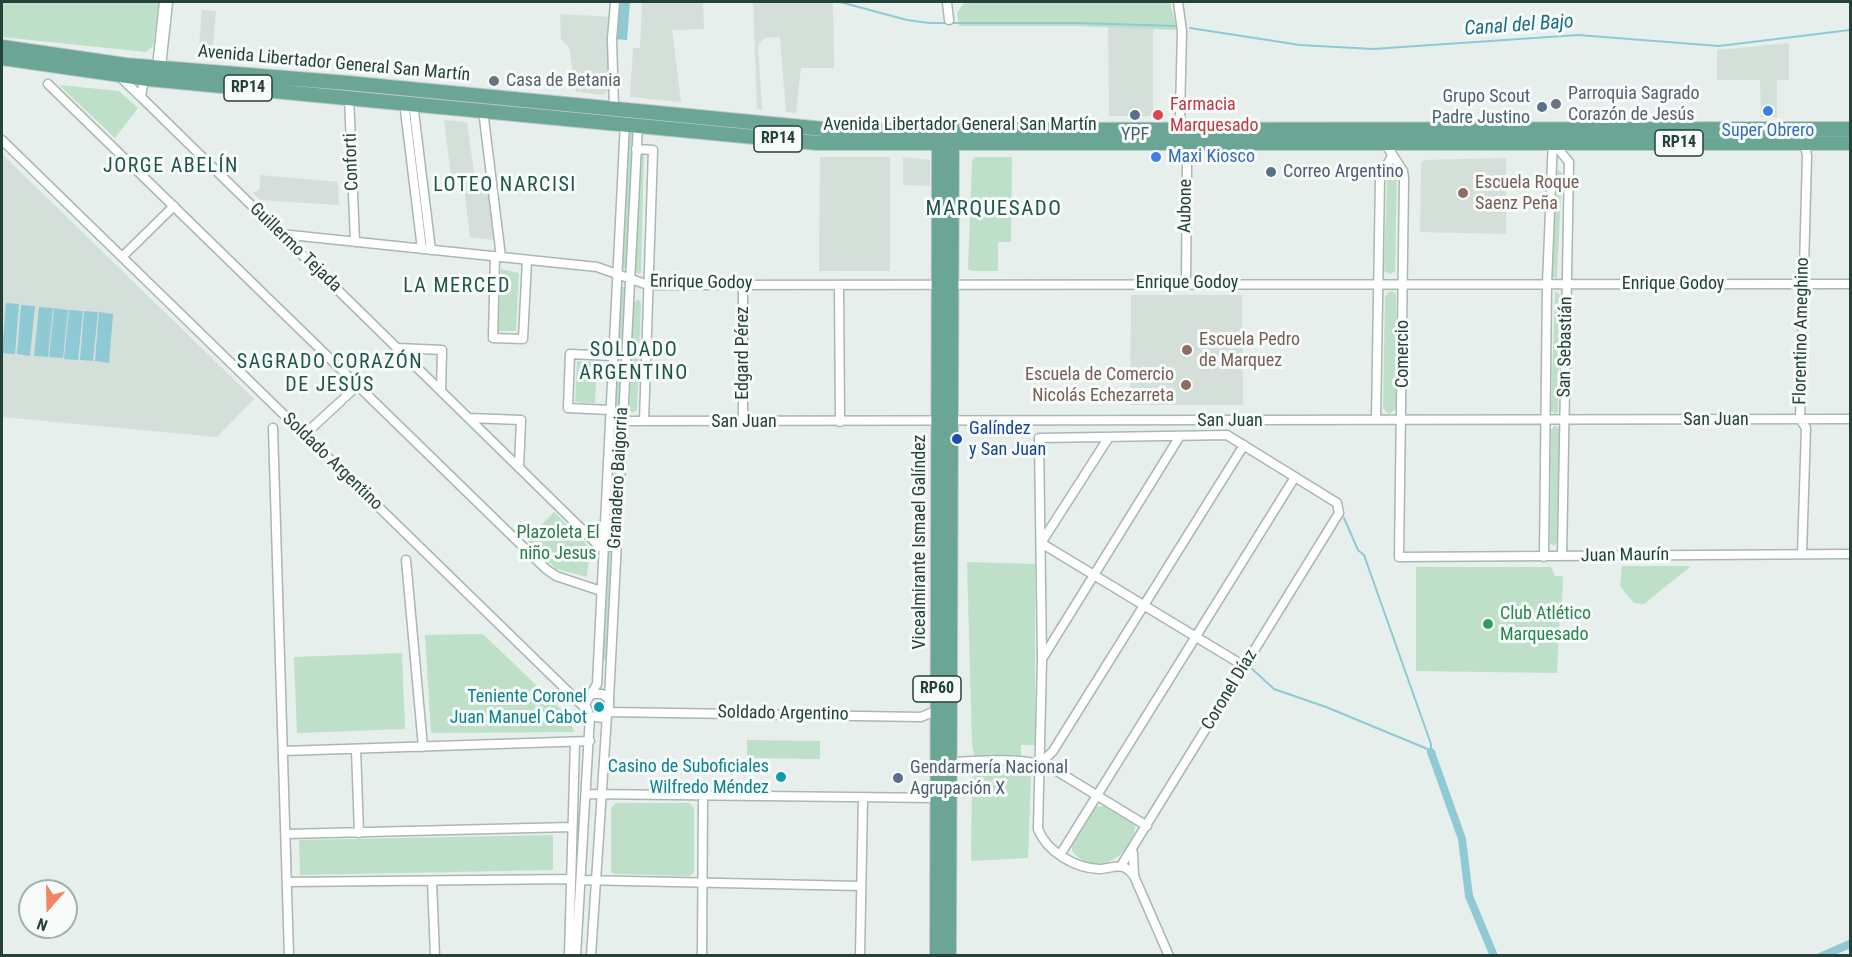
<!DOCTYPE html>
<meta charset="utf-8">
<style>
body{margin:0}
#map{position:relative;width:1852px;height:957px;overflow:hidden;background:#e6efeb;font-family:"Roboto Condensed",sans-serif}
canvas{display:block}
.frame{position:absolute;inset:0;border:3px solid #24423a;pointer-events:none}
.north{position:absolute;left:18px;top:879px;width:60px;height:60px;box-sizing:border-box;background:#f7fbf9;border:2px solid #a3b1ad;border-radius:50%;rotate:200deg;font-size:16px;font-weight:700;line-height:24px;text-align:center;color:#24423a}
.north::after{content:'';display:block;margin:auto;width:21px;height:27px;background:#f4845f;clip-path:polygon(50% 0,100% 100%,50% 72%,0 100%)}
</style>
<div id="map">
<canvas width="1852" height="957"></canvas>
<div class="frame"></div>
<div class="north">N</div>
</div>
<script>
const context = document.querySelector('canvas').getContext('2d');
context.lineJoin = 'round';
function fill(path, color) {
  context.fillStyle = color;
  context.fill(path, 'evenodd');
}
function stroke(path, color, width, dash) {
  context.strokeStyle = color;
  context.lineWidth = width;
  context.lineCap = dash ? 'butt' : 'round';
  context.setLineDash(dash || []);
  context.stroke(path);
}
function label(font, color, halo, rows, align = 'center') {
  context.font = font + ' "Roboto Condensed",sans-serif';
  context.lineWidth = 6;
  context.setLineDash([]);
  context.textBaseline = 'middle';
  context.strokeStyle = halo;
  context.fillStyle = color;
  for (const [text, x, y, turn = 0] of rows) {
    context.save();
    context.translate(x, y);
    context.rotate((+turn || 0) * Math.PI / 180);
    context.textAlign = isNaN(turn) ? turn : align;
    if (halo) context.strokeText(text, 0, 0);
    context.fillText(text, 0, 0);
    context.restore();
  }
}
fill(new Path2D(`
 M642,2H703L704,29L672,30L681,102L630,97L633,48H640Z
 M753,2H833L834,68H801L796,113L786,112L780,37L764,38L758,45L762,110L757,109Z
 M202,10L216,11L212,59L198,57Z
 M560,14L611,17L609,90L604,95L576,92L569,47L561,40Z
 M1108,27L1153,28V116H1109Z
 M1789,43V80H1777V117H1761L1760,80H1717V50Z
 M444,120L467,122L475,180L487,181L494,240L470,237L463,179L451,177Z
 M2,154L254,399L217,437L2,417Z
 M820,157H890V271H819Z
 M903,157L930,160V186L903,185Z
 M1506,158V234L1420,232L1421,163L1424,160Z
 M260,175L338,182L339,205L260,200L253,193L260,189Z
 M1131,295H1242L1243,405H1130Z`), '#d4dfda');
fill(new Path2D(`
 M2,2H159L153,46L146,52L2,37Z
 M965,2H1170L1177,30L1077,26H959L957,12Z
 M59,85L119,91L138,108L115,138Z
 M629,132L634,134L627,267L624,269L621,267Z
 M644,152L641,273L638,274L635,271L641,153Z
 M975,157H1012L1011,242H998V271H971L968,269L972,161Z
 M1558,170L1562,173L1557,278L1552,277L1555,173Z
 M1390,173L1397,176L1395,271L1390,274L1384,271L1387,177Z
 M501,269L519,273L516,331H498Z
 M622,286L626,288L620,414L616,416L614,414Z
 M1392,291L1396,294V409L1389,414L1383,408L1385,297L1388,292Z
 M1555,291L1560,295L1558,412L1555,414L1551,411Z
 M638,299L641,303L637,410L632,413L629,408L634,303Z
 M577,361L597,362L595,403L575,402Z
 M1555,425L1559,429L1557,542L1554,546L1550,543L1551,430Z
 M615,430L619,432L612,545L608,543Z
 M554,512L590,548L587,577L556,569L527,540Z
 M611,550L607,658L604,661L602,659L607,551Z
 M967,562L1035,564V745H1021V757L975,759L972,744Z
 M1622,566H1691L1644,604L1634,603L1620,586Z
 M1416,567H1551L1555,576H1563L1562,607H1555L1560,608L1557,673L1416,671Z
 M483,634L564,712L575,732L431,733L425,635Z
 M402,653L405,729L297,733L294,657Z
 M747,740L820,741V759L747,758Z
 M1020,770L1031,776L1028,858L971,861L972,783L975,771Z
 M616,803H689L694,808V872L690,876L615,874L611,872V808Z
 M1104,806L1135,825C1135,857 1093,878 1072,851V845L1096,807Z
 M553,835V870L300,875L299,840Z`), '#bfe0c8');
fill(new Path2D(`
 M617,2H630L627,40L614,39Z
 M6,303L19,304L15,354L2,353Z
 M21,305L35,306L30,356L17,354Z
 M39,307L53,308L48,357L34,356Z
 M54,308L68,310L63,358L49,357Z
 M69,310L83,311L78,360L64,359Z
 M84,311L98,312L93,361L80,360Z
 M99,312L113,314L109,363L95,361Z`), '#8ec9d4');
stroke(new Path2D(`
 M840,2L907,20L929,23H1077L1176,26
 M1190,28L1300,45L1373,49L1578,35L1719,46L1850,30
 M1344,518L1358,550L1364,555L1431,744V752
 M1250,667L1274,689L1326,707L1430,750`), '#8ec9d4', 2);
stroke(new Path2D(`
 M1431,752L1462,839L1469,896L1494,956
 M1822,956L1850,944`), '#8ec9d4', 8);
const minor = new Path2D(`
 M947,2L949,20
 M1178,2L1182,31L1180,114L1187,165L1186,283
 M119,76L141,97
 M148,79L143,85L141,97L600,547H616
 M48,84L546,569L556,576L601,591
 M349,96L355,242
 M404,102L422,249
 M413,103L431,250
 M614,109L612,39L615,2
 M483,110L501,257
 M2,140L585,708
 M1384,142L1403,171L1404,179L1399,557L1850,554
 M1554,144L1569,162L1562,556
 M636,149L653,150L644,421
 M281,234L597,267L648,285L1850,284
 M495,256L493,338L523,339L527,260
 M122,257L174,206
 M839,285L840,422
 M398,348L442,350L441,391
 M345,397L358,385
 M611,410L568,408L570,354L613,356
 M469,418L521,420L519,467
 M1376,420L1380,178L1392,156
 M610,421L1850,419
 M743,422V285
 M273,428L289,956
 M304,435L341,401
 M1109,437L1041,543L1244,666
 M1802,554L1806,428L1800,419L1807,156L1804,139
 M1544,557L1547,284L1553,139
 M406,560L423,747
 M1042,659L1180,436
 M593,694H602L609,699V712L603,718L590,716L585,704L597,684L625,122
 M609,699L638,124
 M609,712L921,717L940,709
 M356,749L359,833
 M283,751L590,741
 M946,762C980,762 1021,755 1052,768L1147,826
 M1040,764L1053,751L1244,445
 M586,794L937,798
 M286,834L572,827
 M1133,853L1134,876L1169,956
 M1060,855L1295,477
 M1121,866L1339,513L1337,503L1227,435L1039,438L1042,659L1038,829C1047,852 1075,868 1099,869C1107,869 1116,865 1123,867C1128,868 1131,872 1134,876
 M581,880L861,886
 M432,881L435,956
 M287,882L571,879
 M569,956L575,742
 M576,956L590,716
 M591,956L607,715
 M702,956L703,795
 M860,956L863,797`);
const secondary = new Path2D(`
 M153,73L159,67L166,2`);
const primary = new Path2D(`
 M2,47L126,65L348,83L834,130L1850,129
 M2,58L148,79L817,143H1850
 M937,956L939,138
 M949,956L952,136`);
stroke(minor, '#a8b8b2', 11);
stroke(secondary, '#a4bbb3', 15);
stroke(primary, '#c2cac8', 16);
stroke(minor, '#fff', 8);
stroke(secondary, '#fff', 12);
stroke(primary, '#6aa596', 14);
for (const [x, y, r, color] of [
 [494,81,6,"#6b7280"],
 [1556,104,6,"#6b7280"],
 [1542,107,6,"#5c6f8a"],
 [1768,111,6,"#3f7fe0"],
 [1135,115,6,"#5c6f8a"],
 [1158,115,6,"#e0444e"],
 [1156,157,6,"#3f7fe0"],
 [1271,172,6,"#5c6f8a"],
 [1463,193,6,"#8d6e63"],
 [1187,350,6,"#8d6e63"],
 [1186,385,6,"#8d6e63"],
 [957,439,6,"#1a4fb4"],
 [1488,624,6,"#2e9e5b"],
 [599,707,6,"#0f9aa8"],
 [781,777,6,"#0f9aa8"],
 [898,778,6,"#5c6f8a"]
]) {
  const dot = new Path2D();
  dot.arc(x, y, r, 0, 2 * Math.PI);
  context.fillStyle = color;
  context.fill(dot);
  stroke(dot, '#f7fbf9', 2);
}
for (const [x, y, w] of [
 [248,88,48],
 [778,139,48],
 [1679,143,48],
 [937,689,48]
]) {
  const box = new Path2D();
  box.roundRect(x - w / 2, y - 13, w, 26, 4.5);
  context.fillStyle = '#f7fbf9';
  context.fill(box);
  stroke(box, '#24423a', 1.5);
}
label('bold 16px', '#24423a', null, [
 ["RP14",248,88],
 ["RP14",778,139],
 ["RP14",1679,143],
 ["RP60",937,689]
]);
label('18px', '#24423a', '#f7fbf9', [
 ["Avenida Libertador General San Martín",334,64,5],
 ["Avenida Libertador General San Martín",960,125],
 ["Conforti",352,162,-92],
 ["Aubone",1186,206,-89],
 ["Guillermo Tejada",295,248,44],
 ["Enrique Godoy",701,283,1],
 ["Enrique Godoy",1187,283],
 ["Enrique Godoy",1673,284],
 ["Florentino Ameghino",1802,331,-89],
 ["San Sebastián",1566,347,-89],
 ["Edgard Pérez",743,353,-90],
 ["Comercio",1403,354,-90],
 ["San Juan",1716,420],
 ["San Juan",1230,421],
 ["San Juan",744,422],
 ["Soldado Argentino",332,462,44],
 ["Granadero Baigorria",619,478,-87],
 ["Vicealmirante Ismael Galíndez",920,542,-90],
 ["Juan Maurín",1625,556,-1],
 ["Coronel Díaz",1230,690,-59],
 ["Soldado Argentino",783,714,1]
]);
label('18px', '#5b616d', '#f7fbf9', [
 ["Casa de Betania",506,81],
 ["Parroquia Sagrado",1568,94],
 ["Corazón de Jesús",1568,115]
], 'left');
label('18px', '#4e5e75', '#f7fbf9', [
 ["Grupo Scout",1530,97,"right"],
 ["Padre Justino",1530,118,"right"],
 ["YPF",1135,135,"center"],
 ["Correo Argentino",1283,172],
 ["Gendarmería Nacional",910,768],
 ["Agrupación X",910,789]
], 'left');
label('18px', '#be3a42', '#f7fbf9', [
 ["Farmacia",1170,105],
 ["Marquesado",1170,126]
], 'left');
label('18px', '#366cbe', '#f7fbf9', [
 ["Super Obrero",1768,131],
 ["Maxi Kiosco",1168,157,"left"]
]);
label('18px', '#785e54', '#f7fbf9', [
 ["Escuela Roque",1475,183],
 ["Saenz Peña",1475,204],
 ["Escuela Pedro",1199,340],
 ["de Marquez",1199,361],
 ["Escuela de Comercio",1174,375,"right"],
 ["Nicolás Echezarreta",1174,396,"right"]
], 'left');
label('18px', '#164399', '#f7fbf9', [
 ["Galíndez",969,429],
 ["y San Juan",969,450]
], 'left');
label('18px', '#2d7a4b', '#f7fbf9', [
 ["Plazoleta El",558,533],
 ["niño Jesus",558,554]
]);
label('18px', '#27864d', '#f7fbf9', [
 ["Club Atlético",1500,614],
 ["Marquesado",1500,635]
], 'left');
label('18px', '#0d838f', '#f7fbf9', [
 ["Teniente Coronel",587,697],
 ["Juan Manuel Cabot",587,718],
 ["Casino de Suboficiales",769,767],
 ["Wilfredo Méndez",769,788]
], 'right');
label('italic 20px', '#1c6f80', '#f7fbf9', [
 ["Canal del Bajo",1519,26,-4]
]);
context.letterSpacing = '1.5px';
label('20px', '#1f5548', '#f7fbf9', [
 ["JORGE ABELÍN",171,167],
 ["LOTEO NARCISI",505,186],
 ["LA MERCED",457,287],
 ["SOLDADO",634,351],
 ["ARGENTINO",634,374],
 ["SAGRADO CORAZÓN",330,363],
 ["DE JESÚS",330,386]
]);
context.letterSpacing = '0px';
context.letterSpacing = '1.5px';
label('21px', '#1f5548', '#f7fbf9', [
 ["MARQUESADO",994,210]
]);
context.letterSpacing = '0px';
</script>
